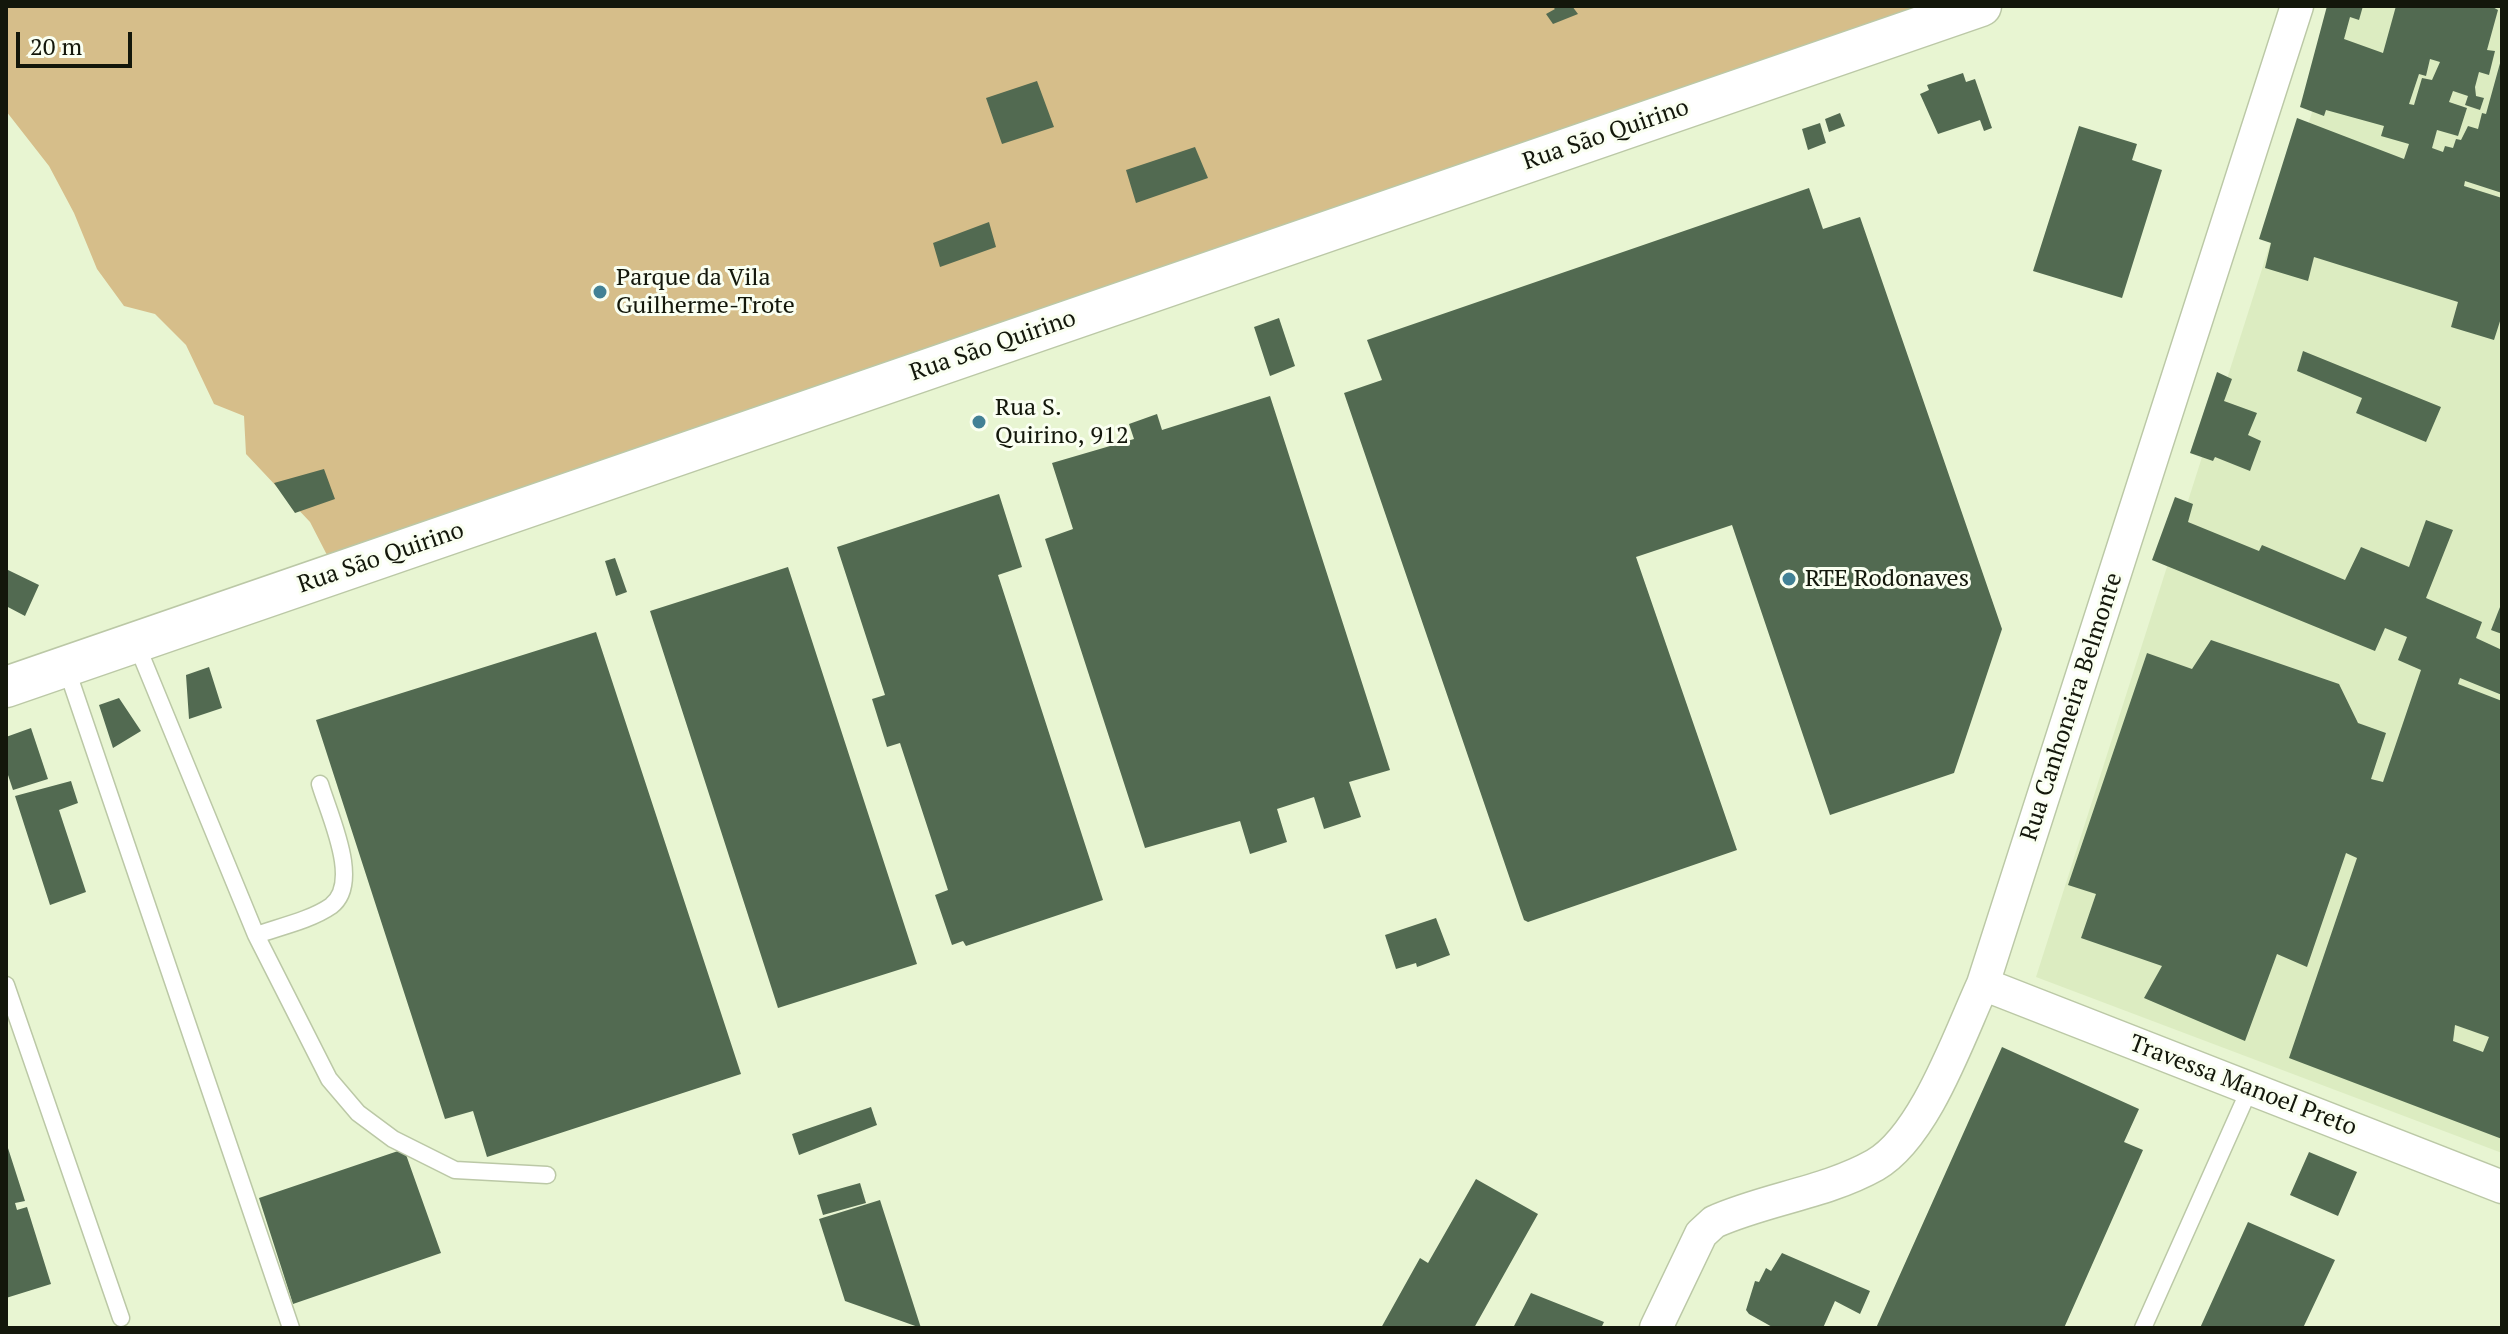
<!DOCTYPE html>
<meta charset="utf-8">
<style>
body{margin:0}
#map{position:relative;width:2508px;height:1334px;overflow:hidden;background:#e8f5d2;font-family:"PT Serif",serif}
canvas{display:block}
.frame{position:absolute;inset:0;border:8px solid #13170b;pointer-events:none}
.scale{position:absolute;left:16px;top:32px;width:116px;height:36px;box-sizing:border-box;border:4px solid #13170b;border-top:0;padding-left:10px;font-size:24px;line-height:28px;white-space:nowrap;color:#13170b;-webkit-text-stroke:6px #fafff1;paint-order:stroke}
</style>
<div id="map">
<canvas width="2508" height="1334"></canvas>
<div class="frame"></div>
<div class="scale">20 m</div>
</div>
<script>
const context = document.querySelector('canvas').getContext('2d');
context.lineJoin = 'round';
function fill(path, color) {
  context.fillStyle = color;
  context.fill(path, 'evenodd');
}
function stroke(path, color, width, dash) {
  context.strokeStyle = color;
  context.lineWidth = width;
  context.lineCap = dash ? 'butt' : 'round';
  context.setLineDash(dash || []);
  context.stroke(path);
}
function label(font, color, halo, rows, align = 'center') {
  context.font = font + ' "PT Serif",serif';
  context.lineWidth = 6;
  context.setLineDash([]);
  context.textBaseline = 'middle';
  context.strokeStyle = halo;
  context.fillStyle = color;
  for (const [text, x, y, turn = 0] of rows) {
    context.save();
    context.translate(x, y);
    context.rotate((+turn || 0) * Math.PI / 180);
    context.textAlign = isNaN(turn) ? turn : align;
    if (halo) context.strokeText(text, 0, 0);
    context.fillText(text, 0, 0);
    context.restore();
  }
}
fill(new Path2D(`
 M2346,6H2502V1153L2036,977Z`), '#dcecc1');
fill(new Path2D(`
 M6,6H1920L327,555L310,522L246,454L244,416L214,404L186,345L155,314L124,306L97,269L74,213L49,166L6,111Z`), '#d6be8a');
fill(new Path2D(`
 M1552,6H1572L1578,14L1553,24L1546,14L1555,9Z
 M2327,6H2363L2359,20L2350,17L2344,39L2383,53L2396,6H2491L2498,10L2487,50L2495,51L2489,75L2479,72L2475,87L2476,96L2484,98L2480,110L2465,105L2468,96L2453,91L2449,102L2467,108L2458,136L2437,130L2432,148L2443,152L2445,146L2453,148L2456,139L2461,140L2468,126L2478,129L2482,113L2486,114L2502,56V193L2465,181L2464,186L2502,198V315L2494,340L2451,327L2458,302L2314,257L2308,281L2265,268L2271,243L2259,239L2297,118L2404,159L2409,144L2381,136L2384,126L2326,110L2324,116L2300,107ZM2430,59L2440,62L2432,80L2422,78L2414,105L2409,104L2419,74L2426,76Z
 M1963,73L1966,82L1975,79L1992,128L1984,131L1980,120L1938,134L1920,94L1929,90L1927,85Z
 M1037,81L1054,127L1002,144L986,98Z
 M1840,113L1845,126L1829,132L1825,119Z
 M1820,123L1826,143L1808,150L1802,129Z
 M2079,126L2137,144L2132,160L2162,170L2122,298L2033,271Z
 M1195,147L1208,178L1136,203L1126,170Z
 M1809,188L1823,229L1860,217L2002,629L1954,773L1830,815L1732,525L1636,557L1737,850L1528,922L1524,920L1344,393L1382,380L1367,340Z
 M989,222L996,247L940,267L933,243Z
 M1279,318L1295,366L1270,376L1254,327Z
 M2303,351L2441,407L2426,442L2356,413L2362,398L2297,371Z
 M2217,372L2232,379L2224,401L2257,413L2248,435L2261,441L2250,471L2215,457L2213,461L2190,453Z
 M1270,396L1390,770L1349,782L1361,817L1324,829L1314,797L1277,809L1287,842L1250,854L1240,821L1145,848L1045,539L1073,529L1052,463L1134,439L1129,424L1157,414L1162,430Z
 M324,469L335,499L295,513L274,483Z
 M999,494L1022,567L998,575L1103,900L966,946L963,941L952,945L935,895L948,890L900,743L887,747L872,699L885,695L837,547Z
 M2175,497L2193,504L2188,522L2259,551L2262,545L2345,580L2361,547L2409,567L2426,520L2453,530L2426,598L2482,622L2476,638L2502,650V695L2460,678L2458,684L2502,701V1139L2289,1058L2357,858L2346,853L2307,967L2277,954L2245,1041L2144,998L2162,966L2081,938L2096,894L2068,885L2147,653L2192,669L2211,640L2339,684L2358,723L2386,733L2371,779L2383,782L2421,670L2398,660L2407,637L2385,628L2375,651L2152,560ZM2455,1025L2489,1037L2483,1052L2453,1041Z
 M615,558L627,592L616,596L605,561Z
 M788,567L917,964L778,1008L650,611Z
 M8,570L39,585L25,616L6,606Z
 M2502,602V634L2491,630Z
 M596,632L741,1074L487,1157L473,1111L445,1119L316,720Z
 M209,667L222,708L189,719L186,675Z
 M119,698L141,731L113,748L99,705Z
 M31,728L48,779L13,790L6,769V737Z
 M71,781L78,803L59,810L86,892L50,905L15,796Z
 M1436,918L1450,955L1417,967L1416,963L1396,969L1385,935Z
 M2002,1047L2139,1109L2124,1142L2143,1150L2064,1328H1876Z
 M871,1107L877,1125L799,1155L792,1134Z
 M7,1145L25,1201L15,1203L17,1210L27,1207L51,1284L6,1298Z
 M404,1149L441,1253L293,1304L259,1198Z
 M2309,1152L2357,1172L2338,1216L2290,1195Z
 M1476,1179L1538,1214L1474,1328H1381L1420,1258L1428,1263Z
 M860,1183L866,1203L823,1215L817,1195Z
 M880,1200L921,1328L845,1301L819,1219Z
 M2248,1222L2335,1260L2303,1328H2200Z
 M1782,1253L1870,1291L1860,1314L1835,1301L1823,1328H1774L1749,1314L1746,1310L1755,1281L1759,1282L1766,1268L1771,1271Z
 M1531,1293L1604,1322L1601,1328H1513Z`), '#526a51');
const service = new Path2D(`
 M136,643L256,935C279,927 311,920 331,906C362,883 329,815 320,784
 M66,667L291,1328
 M256,935L329,1079L358,1113L393,1139L455,1170L547,1175
 M6,985L121,1318
 M2143,1328L2250,1088`);
const minor = new Path2D(`
 M1983,984L2502,1187
 M1656,1328L1701,1234L1714,1222C1765,1199 1825,1193 1875,1165C1925,1136 1959,1036 1983,984L2297,6`);
const tertiary = new Path2D(`
 M6,687L1981,6`);
stroke(service, '#bbc8a6', 19);
stroke(minor, '#bbc8a6', 35);
stroke(tertiary, '#bbc8a6', 43);
stroke(service, '#fff', 16);
stroke(minor, '#fff', 32);
stroke(tertiary, '#fff', 40);
for (const [x, y, r, color] of [
 [600,292,8,"#428195"],
 [979,422,8,"#428195"],
 [1789,579,8,"#428195"]
]) {
  const dot = new Path2D();
  dot.arc(x, y, r, 0, 2 * Math.PI);
  context.fillStyle = color;
  context.fill(dot);
  stroke(dot, '#fafff1', 3);
}
label('24px', '#13170b', '#fafff1', [
 ["Rua São Quirino",1606,135,-19],
 ["Rua São Quirino",993,346,-19],
 ["Rua São Quirino",381,558,-19],
 ["Rua Canhoneira Belmonte",2072,707,-72],
 ["Travessa Manoel Preto",2243,1086,21]
]);
label('24px', '#13170b', '#fafff1', [
 ["Parque da Vila",616,278],
 ["Guilherme-Trote",616,306],
 ["Rua S.",995,408],
 ["Quirino, 912",995,436],
 ["RTE Rodonaves",1805,579]
], 'left');
</script>
